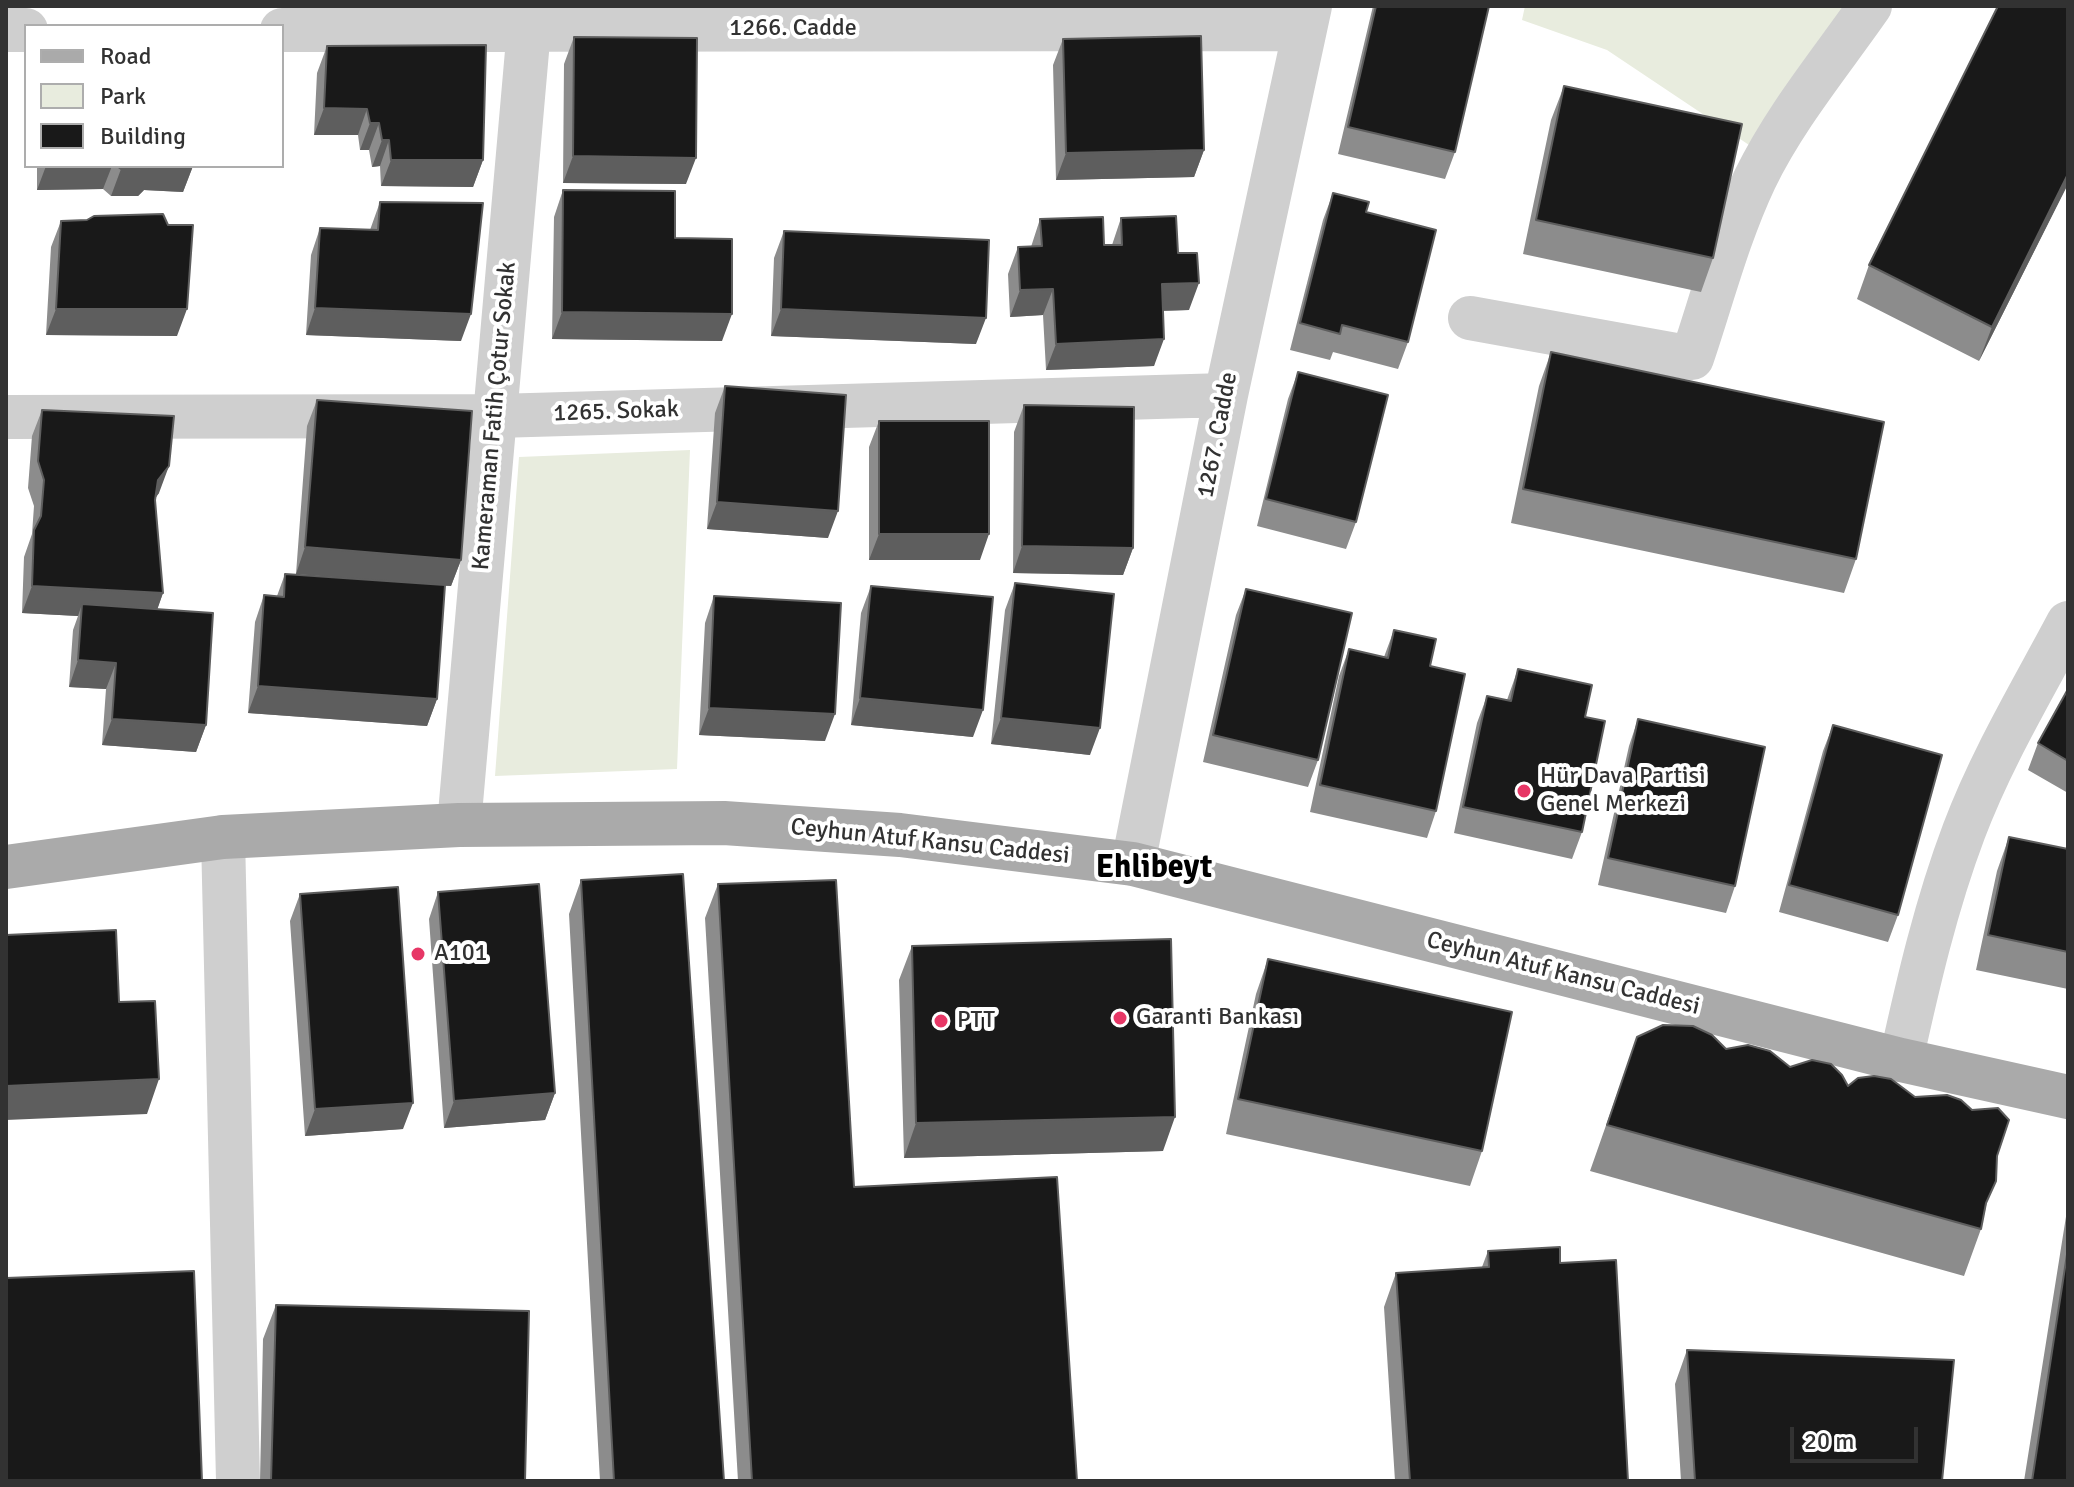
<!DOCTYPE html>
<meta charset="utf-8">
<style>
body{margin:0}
#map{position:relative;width:2074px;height:1487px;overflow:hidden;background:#fff;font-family:Signika,sans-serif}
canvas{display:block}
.frame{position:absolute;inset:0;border:8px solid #323232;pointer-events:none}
.legend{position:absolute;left:24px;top:24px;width:260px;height:144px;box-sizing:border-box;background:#fff;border:2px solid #adadad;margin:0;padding:10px 14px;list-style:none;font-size:24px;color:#323232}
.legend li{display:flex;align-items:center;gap:16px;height:40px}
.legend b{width:40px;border:2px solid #adadad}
.scale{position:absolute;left:1790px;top:1427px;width:128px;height:36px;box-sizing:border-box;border:4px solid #323232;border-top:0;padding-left:10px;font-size:24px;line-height:28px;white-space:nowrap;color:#323232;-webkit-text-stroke:6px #fff;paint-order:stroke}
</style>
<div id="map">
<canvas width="2074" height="1487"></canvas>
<div class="frame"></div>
<ul class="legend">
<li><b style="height:10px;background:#aaa"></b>Road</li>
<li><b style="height:22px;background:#e8ecde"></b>Park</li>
<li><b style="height:22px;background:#191919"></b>Building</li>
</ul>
<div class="scale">20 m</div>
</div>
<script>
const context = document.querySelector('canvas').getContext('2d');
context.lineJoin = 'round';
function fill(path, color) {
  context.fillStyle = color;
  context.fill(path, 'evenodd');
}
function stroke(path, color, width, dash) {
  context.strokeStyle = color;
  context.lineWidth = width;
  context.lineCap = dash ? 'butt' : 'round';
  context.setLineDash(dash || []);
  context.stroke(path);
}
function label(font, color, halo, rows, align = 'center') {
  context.font = font + ' Signika,sans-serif';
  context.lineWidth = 8;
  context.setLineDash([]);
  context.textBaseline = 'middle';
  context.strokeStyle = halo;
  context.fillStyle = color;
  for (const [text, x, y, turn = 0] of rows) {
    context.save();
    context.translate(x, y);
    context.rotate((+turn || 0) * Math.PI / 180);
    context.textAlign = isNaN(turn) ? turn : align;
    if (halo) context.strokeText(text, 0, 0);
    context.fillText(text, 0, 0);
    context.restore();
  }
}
fill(new Path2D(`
 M1525,6H1860L1767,157L1607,50L1522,20Z
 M690,450L677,769L495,776L519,457Z`), '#e8ecde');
stroke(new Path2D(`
 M6,30H26
 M282,30L1304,29
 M1470,318L1692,358C1712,299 1728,236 1755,179C1785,117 1831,62 1870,6
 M6,417L496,416L1226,395
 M459,825L531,6
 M223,837L238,1481
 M1133,864L1226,395L1310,6
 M1901,1060C1918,983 1936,905 1964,831C1991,759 2032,691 2068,623`), '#cfcfcf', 44);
stroke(new Path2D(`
 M6,867L223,837L459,825L724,823L900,835L1133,864L1901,1060L2068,1097`), '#aaa', 44);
fill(new Path2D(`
 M1373,6H1489L1455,152L1445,179L1338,154Z
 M574,37L686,184L563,183L564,64Z
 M1063,39L1204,150L1194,177L1056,180L1053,65Z
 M327,46L483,160L473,187L381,186L380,166L372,167L369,150H360L358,135H314L317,73Z
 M1564,86L1713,258L1701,292L1523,254L1551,120Z
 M37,166H193L183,192L144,190L138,196H111L103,189L37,190Z
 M2068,184L1979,361L1857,299L1869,265Z
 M563,190L722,341L552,339L554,217Z
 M1333,193L1366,212L1408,342L1398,369L1333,352L1330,360L1290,350L1323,220Z
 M380,202L461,341L306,335L311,255L320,228L370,230Z
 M1121,218L1178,253L1189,310L1163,311L1154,366L1046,370L1043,315L1010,317L1008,274L1018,247H1031L1040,219L1104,245H1112Z
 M61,221L177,336L46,335L51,247Z
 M784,231L976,344L771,336L774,258Z
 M1551,352L1856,559L1844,593L1511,523L1539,386Z
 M1298,372L1356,522L1346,549L1257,526L1288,399Z
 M725,386L828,538L707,529L715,413Z
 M317,400L461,560L451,586H445L437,699L427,726L248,713L255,622L264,595L277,596L285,574L371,580L296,574L307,426Z
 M1024,405L1133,548L1123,575L1013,573L1014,432Z
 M42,410L159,493L155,498L163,593L157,609L206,725L196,752L102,745L106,689L69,687L73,630L78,616L22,613L24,557L32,534L34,506L28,488L32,436Z
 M879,421L980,560H869V447Z
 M1015,583L1090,755L991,744L1005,610Z
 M871,586L973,737L851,725L861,613Z
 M1246,589L1318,760L1308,787L1203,762L1236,615Z
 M714,596L825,741L699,735L705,623Z
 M1394,630L1436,811L1427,838L1310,812L1339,676L1349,649L1384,657Z
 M1518,669L1585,717L1582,832L1572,859L1454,833L1477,723L1487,696L1507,700Z
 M2068,689V793L2028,770L2038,743Z
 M1638,719L1735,886L1726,913L1598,885L1629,746Z
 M1833,725L1898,915L1888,942L1779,912L1823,751Z
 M2009,837L2068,849V989L1976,970L1997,871Z
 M581,880L724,1481H600L569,914Z
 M718,884L854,1187L1077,1481H738L705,918Z
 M438,892L555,1093L545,1120L444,1128L429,919Z
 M300,894L403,1129L305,1136L290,921Z
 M912,946L1163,1151L904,1158L899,980Z
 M1268,959L1482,1151L1470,1186L1226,1134L1256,994Z
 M1637,1037L1726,1049L1790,1067L1848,1086L1997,1156L1981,1229L1964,1276L1590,1171Z
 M2068,1204V1481H2024Z
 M1488,1251L1560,1263L1628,1481H1395L1384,1307L1396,1273L1482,1267Z
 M276,1305L525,1481H260L263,1339Z
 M1687,1350L1942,1481H1681L1675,1384Z`), '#8c8c8c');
fill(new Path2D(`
 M324,108L367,109L358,135H314Z
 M370,123H379L369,150H360Z
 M382,140H389L380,166L372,167Z
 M1204,150L1194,177L1056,180L1066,153Z
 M573,156L696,158L686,184L563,183Z
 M391,160H483L473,187L381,186Z
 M46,166H112L103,189L37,190Z
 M150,166H193L183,192L144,190L138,196H111L121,169Z
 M2068,174V184L1979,361L1992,327Z
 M1199,283L1189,310L1152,311L1162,284Z
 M1053,289L1043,315L1010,317L1020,290Z
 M315,308L471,314L461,341L306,335Z
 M56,309H187L177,336L46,335Z
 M781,309L986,318L976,344L771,336Z
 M562,312L732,314L722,341L552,339Z
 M1164,339L1154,366L1046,370L1056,344Z
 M169,466L159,493L149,507L158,480Z
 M717,502L838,511L828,538L707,529Z
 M879,534H989L980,560H869Z
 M1022,546L1133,548L1123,575L1013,573Z
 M305,547L461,560L451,586L296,574Z
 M32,586L163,593L154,619L82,604L78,616L22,613Z
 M78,660L116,663L106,689L69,687Z
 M258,686L437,699L427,726L248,713Z
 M860,698L983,710L973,737L851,725Z
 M709,708L835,714L825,741L699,735Z
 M1001,718L1100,728L1090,755L991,744Z
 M112,719L206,725L196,752L102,745Z
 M159,1079L147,1114L6,1120V1086Z
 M555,1093L545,1120L444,1128L454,1101Z
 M413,1103L403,1129L305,1136L315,1109Z
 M1175,1117L1163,1151L904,1158L916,1123Z`), '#5e5e5e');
const building = new Path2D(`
 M1376,6H1489L1455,152L1348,127Z
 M1998,6H2068V174L1992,327L1869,265Z
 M1201,36L1204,150L1066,153L1063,39Z
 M574,37L697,38L696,158L573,156Z
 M486,45L483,160H391L389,140H382L379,123H370L367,109L324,108L327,46Z
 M1564,86L1742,124L1713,258L1536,220Z
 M117,166H150L147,169H121Z
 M563,190L675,191V238L732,239V314L562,312Z
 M1333,193L1369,202L1366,212L1436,230L1408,342L1342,325L1340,334L1300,323Z
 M380,202L483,203L471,314L315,308L320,228L378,230Z
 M163,214L168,225H193L187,309H56L61,221L87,220L94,216Z
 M1176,216L1178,253H1197L1199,283L1162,284L1164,339L1056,344L1053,289L1020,290L1018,247L1042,246L1040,219L1103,217L1104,245H1122L1121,218Z
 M784,231L989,240L986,318L781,309Z
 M1551,352L1884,422L1856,559L1523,489Z
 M1298,372L1388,395L1356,522L1266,499Z
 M725,386L846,395L838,511L717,502Z
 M317,400L472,411L461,560L305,547Z
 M1024,405L1134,407L1133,548L1022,546Z
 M42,410L174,416L169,466L158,480L155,500L163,593L32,586L34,530L41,516L44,480L38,461Z
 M879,421H989V534H879Z
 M285,574L445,585L437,699L258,686L264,595L284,597Z
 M1015,583L1114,594L1100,728L1001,718Z
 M871,586L993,597L983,710L860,698Z
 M1246,589L1352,613L1318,760L1213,735Z
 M714,596L841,603L835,714L709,708Z
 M82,604L213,613L206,725L112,719L116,663L78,660Z
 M1394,630L1436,639L1430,666L1465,674L1436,811L1320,785L1349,649L1388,658Z
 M1518,669L1592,685L1585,717L1605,721L1582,832L1463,807L1487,696L1511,701Z
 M2068,689V761L2038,743Z
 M1638,719L1765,747L1735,886L1608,858Z
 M1833,725L1942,755L1898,915L1789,885Z
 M2009,837L2068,849V952L1988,935Z
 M683,874L724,1481H614L581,880Z
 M836,880L854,1187L1057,1177L1077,1481H752L718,884Z
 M539,884L555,1093L454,1101L438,892Z
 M398,887L413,1103L315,1109L300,894Z
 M116,930L119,1002L155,1001L159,1079L6,1086V935Z
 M1171,939L1175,1117L916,1123L912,946Z
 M1268,959L1512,1012L1482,1151L1238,1099Z
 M1663,1025L1693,1026L1712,1035L1726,1049L1748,1045L1770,1051L1790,1067L1812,1060L1831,1064L1842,1075L1848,1086L1858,1078L1874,1076L1891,1079L1915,1097L1947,1095L1961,1100L1972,1110L1998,1108L2009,1120L1997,1156L1996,1181L1986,1203L1981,1229L1607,1125L1637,1037Z
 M1560,1247V1263L1616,1260L1628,1481H1410L1396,1273L1489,1267L1488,1251Z
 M2068,1248V1481H2032Z
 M194,1271L202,1481H6V1278Z
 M276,1305L529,1311L525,1481H271Z
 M1687,1350L1954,1360L1942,1481H1695Z`);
fill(building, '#191919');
stroke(building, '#5e5e5e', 2);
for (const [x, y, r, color] of [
 [1524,791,8,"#e73766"],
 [418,954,8,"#e73766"],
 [1120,1018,8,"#e73766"],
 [941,1021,8,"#e73766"]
]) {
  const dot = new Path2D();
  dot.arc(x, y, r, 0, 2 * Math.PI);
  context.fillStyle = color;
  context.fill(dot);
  stroke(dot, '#fff', 3);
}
label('24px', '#323232', '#fff', [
 ["1266. Cadde",793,29],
 ["1265. Sokak",616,412,-2],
 ["Kameraman Fatih Çotur Sokak",495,416,-85],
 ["1267. Cadde",1218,435,-79],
 ["Ceyhun Atuf Kansu Caddesi",930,842,6],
 ["Ceyhun Atuf Kansu Caddesi",1563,974,14]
]);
label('24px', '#323232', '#fff', [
 ["Hür Dava Partisi",1540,777],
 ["Genel Merkezi",1540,805],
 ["A101",434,954],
 ["Garanti Bankası",1136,1018],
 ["PTT",957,1021]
], 'left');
label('bold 32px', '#000', '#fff', [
 ["Ehlibeyt",1154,869]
]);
</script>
